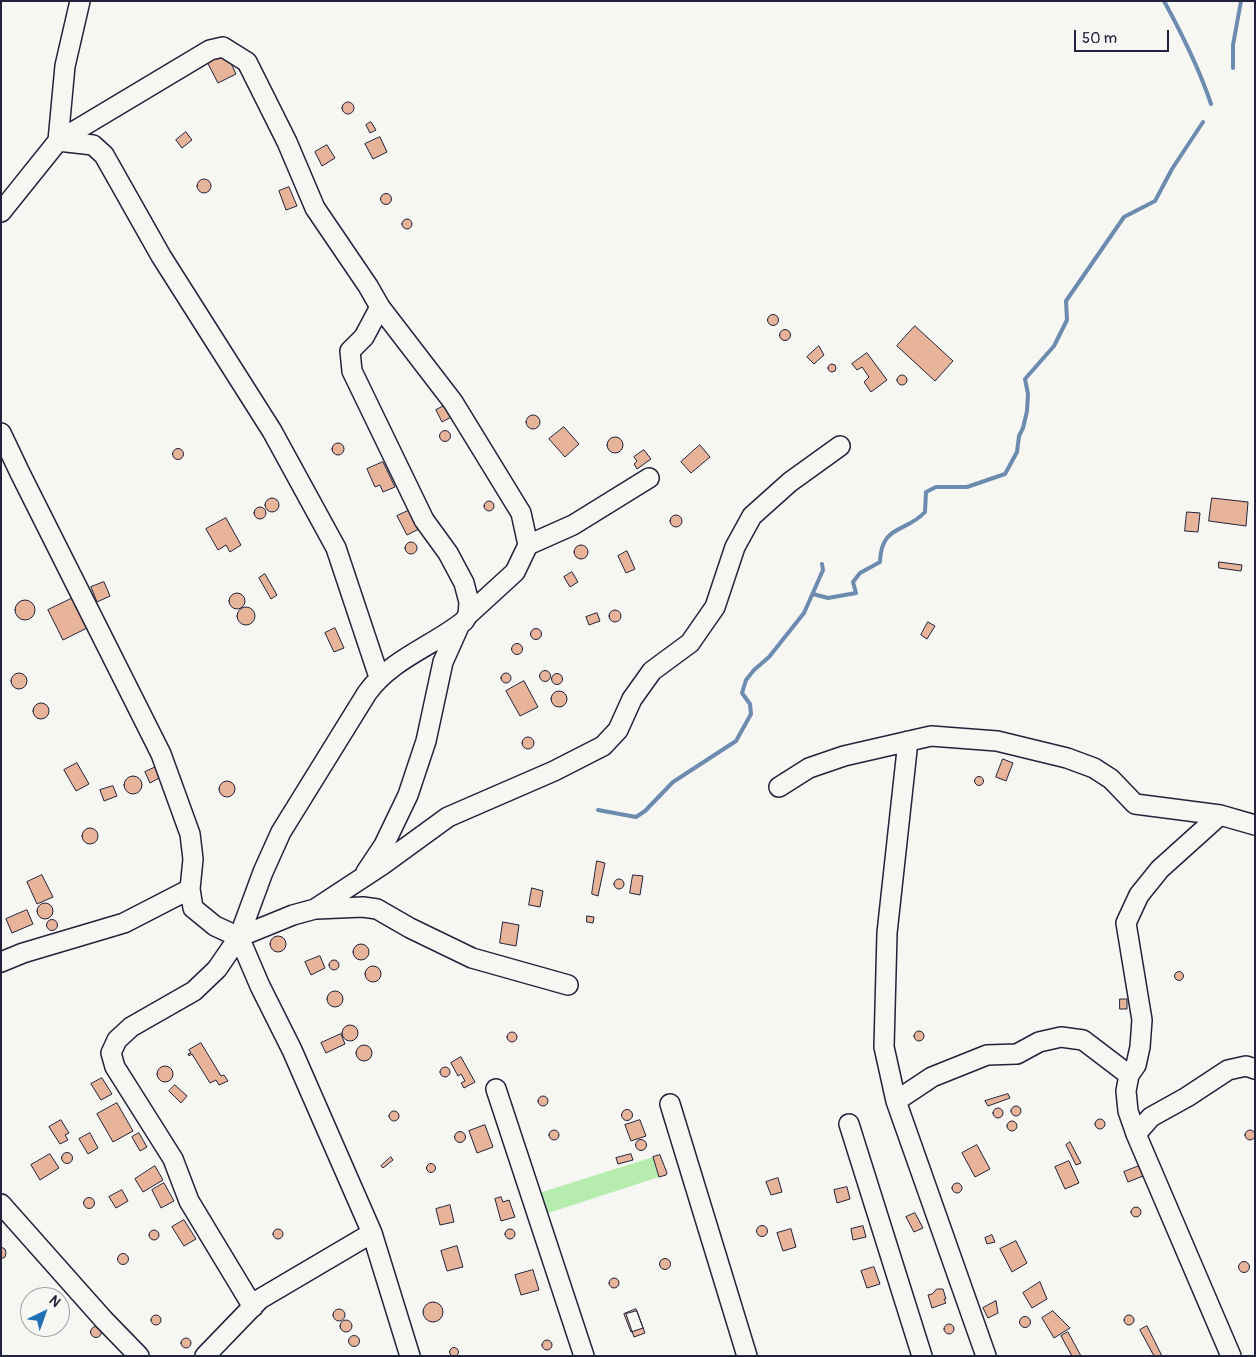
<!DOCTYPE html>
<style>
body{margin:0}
#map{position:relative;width:1256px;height:1357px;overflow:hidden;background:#f6f6f2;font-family:Pangolin,sans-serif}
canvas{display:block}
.frame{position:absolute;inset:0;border:2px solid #22223b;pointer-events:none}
.north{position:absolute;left:20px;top:1287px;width:50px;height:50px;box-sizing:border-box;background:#f6f6f2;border:1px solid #a1a1a9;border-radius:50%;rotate:42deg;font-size:14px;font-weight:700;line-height:20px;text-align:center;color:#22223b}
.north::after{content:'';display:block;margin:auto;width:18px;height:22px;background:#1f6fb2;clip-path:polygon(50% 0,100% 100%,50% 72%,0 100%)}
.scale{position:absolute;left:1074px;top:30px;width:95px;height:22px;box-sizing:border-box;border:2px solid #22223b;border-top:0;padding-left:6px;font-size:15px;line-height:18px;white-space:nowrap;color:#22223b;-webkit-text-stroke:4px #f6f6f2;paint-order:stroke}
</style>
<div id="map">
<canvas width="1256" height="1357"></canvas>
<div class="frame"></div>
<div class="north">N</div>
<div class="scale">50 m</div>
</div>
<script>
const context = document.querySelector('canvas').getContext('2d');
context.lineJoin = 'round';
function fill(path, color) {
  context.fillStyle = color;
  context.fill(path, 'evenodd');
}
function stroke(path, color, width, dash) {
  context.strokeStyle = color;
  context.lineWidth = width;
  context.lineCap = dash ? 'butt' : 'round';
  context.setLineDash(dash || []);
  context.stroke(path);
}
fill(new Path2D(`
 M653,1157L659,1177L542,1215L536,1194Z`), '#b6ecae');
stroke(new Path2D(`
 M1164,1C1182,34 1199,68 1211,104
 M1233,68V45L1241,1
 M813,594L828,598L856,593L853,582L860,573L880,562C881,524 906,533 925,512L926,492L936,487H967L1005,474L1017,452L1019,436L1023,428L1027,411L1028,394L1025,379L1054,346L1067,320L1066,301L1124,217L1155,201L1172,169L1203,122
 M598,810L636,817L645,811L673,782L736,741L751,714L750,704L742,693L746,680L754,670L769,657L804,613L823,570L822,564`), '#6d8baf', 4);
const building = new Path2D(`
 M225,50L236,74L218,83L206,60Z
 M342 108a6 6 0 1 1 12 0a6 6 0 1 1-12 0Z
 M371,122L376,130L370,133L366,125Z
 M186,132L192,140L182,148L176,140Z
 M380,137L387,152L373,159L365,144Z
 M327,145L335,158L322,166L315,152Z
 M197 186a7 7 0 1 1 14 0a7 7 0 1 1-14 0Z
 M289,187L297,206L286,210L279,191Z
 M380.5 199a5.5 5.5 0 1 1 11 0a5.5 5.5 0 1 1-11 0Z
 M402 224a5 5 0 1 1 10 0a5 5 0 1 1-10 0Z
 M767.5 320a5.5 5.5 0 1 1 11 0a5.5 5.5 0 1 1-11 0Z
 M915,326L953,361L935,381L897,346Z
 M779.5 335a5.5 5.5 0 1 1 11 0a5.5 5.5 0 1 1-11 0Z
 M819,346L824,355L814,364L807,357Z
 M867,353L887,380L871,392L864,382L869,377L862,367L857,370L852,364Z
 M828 368a4 4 0 1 1 8 0a4 4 0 1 1-8 0Z
 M897 380a5 5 0 1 1 10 0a5 5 0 1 1-10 0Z
 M448,404L455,415L442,422L436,410Z
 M526 422a7 7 0 1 1 14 0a7 7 0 1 1-14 0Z
 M564,427L579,444L565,457L549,439Z
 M439.5 436a5.5 5.5 0 1 1 11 0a5.5 5.5 0 1 1-11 0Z
 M607 445a8 8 0 1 1 16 0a8 8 0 1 1-16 0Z
 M332 449a6 6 0 1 1 12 0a6 6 0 1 1-12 0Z
 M700,445L710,457L691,473L681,462Z
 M172.5 454a5.5 5.5 0 1 1 11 0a5.5 5.5 0 1 1-11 0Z
 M644,450L651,459L637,469L634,464L637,461L634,457Z
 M383,462L395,487L383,492L380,485L375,487L367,469Z
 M1212,498L1248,502L1246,526L1209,521Z
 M265 505a7 7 0 1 1 14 0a7 7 0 1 1-14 0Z
 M484 506a5 5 0 1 1 10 0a5 5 0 1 1-10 0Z
 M254 513a6 6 0 1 1 12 0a6 6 0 1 1-12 0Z
 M410,510L419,529L407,535L397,516Z
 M1187,512L1200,513L1198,532L1185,531Z
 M670 521a6 6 0 1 1 12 0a6 6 0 1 1-12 0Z
 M226,518L241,545L230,552L226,545L218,550L206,529Z
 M405 548a6 6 0 1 1 12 0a6 6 0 1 1-12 0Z
 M574 552a7 7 0 1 1 14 0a7 7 0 1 1-14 0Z
 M627,551L635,569L626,573L618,556Z
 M1219,562L1242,565L1241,571L1219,568Z
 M572,572L578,582L570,587L564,577Z
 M265,574L277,595L271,599L259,578Z
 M104,582L110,596L97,602L91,587Z
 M229 601a8 8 0 1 1 16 0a8 8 0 1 1-16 0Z
 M75,597L89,627L63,640L48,610Z
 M15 610a10 10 0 1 1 20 0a10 10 0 1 1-20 0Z
 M237 616a9 9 0 1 1 18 0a9 9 0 1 1-18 0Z
 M609 616a6 6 0 1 1 12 0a6 6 0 1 1-12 0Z
 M597,613L600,621L589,625L586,617Z
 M928,622L935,626L927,639L921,635Z
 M335,628L344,648L334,652L325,633Z
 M530.5 634a5.5 5.5 0 1 1 11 0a5.5 5.5 0 1 1-11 0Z
 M511.5 649a5.5 5.5 0 1 1 11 0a5.5 5.5 0 1 1-11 0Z
 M539.5 676a5.5 5.5 0 1 1 11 0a5.5 5.5 0 1 1-11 0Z
 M11 681a8 8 0 1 1 16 0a8 8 0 1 1-16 0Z
 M501 678a5 5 0 1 1 10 0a5 5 0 1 1-10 0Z
 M551.5 679a5.5 5.5 0 1 1 11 0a5.5 5.5 0 1 1-11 0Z
 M524,681L538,707L520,716L506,691Z
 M551 699a8 8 0 1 1 16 0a8 8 0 1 1-16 0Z
 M33 711a8 8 0 1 1 16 0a8 8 0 1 1-16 0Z
 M522 743a6 6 0 1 1 12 0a6 6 0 1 1-12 0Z
 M1003,759L1013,763L1006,781L996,777Z
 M77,763L89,784L76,791L64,770Z
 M158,766L163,776L150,783L145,772Z
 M974.5 781a4.5 4.5 0 1 1 9 0a4.5 4.5 0 1 1-9 0Z
 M124 785a9 9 0 1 1 18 0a9 9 0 1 1-18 0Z
 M219 789a8 8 0 1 1 16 0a8 8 0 1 1-16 0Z
 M113,786L117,796L104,801L100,790Z
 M82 836a8 8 0 1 1 16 0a8 8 0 1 1-16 0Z
 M597,861L605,863L598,896L592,894Z
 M42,875L53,897L37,904L27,882Z
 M633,875L643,876L640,895L630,893Z
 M614 884a5 5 0 1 1 10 0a5 5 0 1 1-10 0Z
 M532,888L543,891L540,907L529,905Z
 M37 911a8 8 0 1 1 16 0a8 8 0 1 1-16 0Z
 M27,910L33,924L12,933L6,919Z
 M587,916L594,917L593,923L587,922Z
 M46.5 925a5.5 5.5 0 1 1 11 0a5.5 5.5 0 1 1-11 0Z
 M503,922L519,925L516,946L500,943Z
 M270 944a8 8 0 1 1 16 0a8 8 0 1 1-16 0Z
 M353 952a8 8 0 1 1 16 0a8 8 0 1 1-16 0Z
 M320,956L325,968L311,975L305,962Z
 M329 965a5 5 0 1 1 10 0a5 5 0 1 1-10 0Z
 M365 974a8 8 0 1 1 16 0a8 8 0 1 1-16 0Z
 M1174.5 976a4.5 4.5 0 1 1 9 0a4.5 4.5 0 1 1-9 0Z
 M327 999a8 8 0 1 1 16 0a8 8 0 1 1-16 0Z
 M1120,999H1127V1009H1120Z
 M342 1033a8 8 0 1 1 16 0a8 8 0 1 1-16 0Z
 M914 1036a5 5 0 1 1 10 0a5 5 0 1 1-10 0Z
 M507 1037a5 5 0 1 1 10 0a5 5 0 1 1-10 0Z
 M341,1034L345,1044L326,1053L321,1043Z
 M201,1043L221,1076L224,1075L228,1081L219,1085L216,1080L210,1083L192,1054L189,1056L188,1054L191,1053L189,1050Z
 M356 1053a8 8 0 1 1 16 0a8 8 0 1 1-16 0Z
 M461,1057L475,1082L464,1088L461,1083L465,1081L461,1074L458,1076L451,1063Z
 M157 1074a8 8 0 1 1 16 0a8 8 0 1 1-16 0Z
 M440 1072a5 5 0 1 1 10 0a5 5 0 1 1-10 0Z
 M102,1078L112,1094L101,1100L91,1084Z
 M175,1085L187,1096L181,1103L169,1091Z
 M1008,1094L1010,1098L988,1106L985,1101Z
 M538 1101a5 5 0 1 1 10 0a5 5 0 1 1-10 0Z
 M117,1103L133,1131L113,1142L97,1114Z
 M1011 1111a5 5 0 1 1 10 0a5 5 0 1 1-10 0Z
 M993 1113a5 5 0 1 1 10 0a5 5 0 1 1-10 0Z
 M621.5 1115a5.5 5.5 0 1 1 11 0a5.5 5.5 0 1 1-11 0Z
 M389 1116a5 5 0 1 1 10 0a5 5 0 1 1-10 0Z
 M1095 1124a5 5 0 1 1 10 0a5 5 0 1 1-10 0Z
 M61,1120L69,1133L65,1135L68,1140L60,1144L49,1127Z
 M640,1120L646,1136L631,1141L625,1125Z
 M1007 1126a5 5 0 1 1 10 0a5 5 0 1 1-10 0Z
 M485,1125L493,1147L477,1153L469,1131Z
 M1245 1135a5 5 0 1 1 10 0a5 5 0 1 1-10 0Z
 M549 1135a5 5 0 1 1 10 0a5 5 0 1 1-10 0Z
 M454.5 1137a5.5 5.5 0 1 1 11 0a5.5 5.5 0 1 1-11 0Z
 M90,1133L98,1148L88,1154L79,1139Z
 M139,1133L147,1147L140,1151L132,1137Z
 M635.5 1145a5.5 5.5 0 1 1 11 0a5.5 5.5 0 1 1-11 0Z
 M1070,1142L1081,1163L1076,1165L1066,1145Z
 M977,1145L990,1169L975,1177L962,1153Z
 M61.5 1158a5.5 5.5 0 1 1 11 0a5.5 5.5 0 1 1-11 0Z
 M50,1154L59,1168L40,1180L31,1165Z
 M631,1154L633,1160L618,1164L616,1158Z
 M660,1155L667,1173L666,1175L659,1177L653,1157Z
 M391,1157L393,1160L383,1168L381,1166Z
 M1069,1161L1079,1183L1065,1189L1055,1167Z
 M426.5 1168a4.5 4.5 0 1 1 9 0a4.5 4.5 0 1 1-9 0Z
 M155,1166L163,1180L143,1192L135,1179Z
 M1139,1166L1143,1176L1128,1182L1124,1172Z
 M778,1178L782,1192L771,1195L766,1182Z
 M952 1188a5 5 0 1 1 10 0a5 5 0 1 1-10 0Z
 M164,1183L174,1201L161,1208L152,1190Z
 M847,1187L850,1199L837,1203L834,1190Z
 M122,1190L128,1201L116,1208L109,1197Z
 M501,1197L503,1202L509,1200L515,1217L501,1221L495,1199Z
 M83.5 1203a5.5 5.5 0 1 1 11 0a5.5 5.5 0 1 1-11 0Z
 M450,1205L454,1222L440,1225L436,1209Z
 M1131 1212a5 5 0 1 1 10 0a5 5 0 1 1-10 0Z
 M915,1213L923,1228L914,1232L906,1217Z
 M184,1220L196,1239L184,1246L172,1227Z
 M756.5 1231a5.5 5.5 0 1 1 11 0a5.5 5.5 0 1 1-11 0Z
 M863,1226L866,1237L853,1240L851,1229Z
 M505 1234a5 5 0 1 1 10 0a5 5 0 1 1-10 0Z
 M273 1234a5 5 0 1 1 10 0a5 5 0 1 1-10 0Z
 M791,1229L796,1247L783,1251L777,1233Z
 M149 1235a5 5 0 1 1 10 0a5 5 0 1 1-10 0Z
 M992,1235L995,1242L987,1244L985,1238Z
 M1016,1241L1027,1263L1012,1272L1000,1249Z
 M457,1246L463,1267L447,1271L441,1251Z
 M1,1247L5,1249L6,1253L5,1257L1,1259Z
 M117.5 1259a5.5 5.5 0 1 1 11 0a5.5 5.5 0 1 1-11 0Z
 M659.5 1264a5.5 5.5 0 1 1 11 0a5.5 5.5 0 1 1-11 0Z
 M1238.5 1267a5.5 5.5 0 1 1 11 0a5.5 5.5 0 1 1-11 0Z
 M874,1267L880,1284L867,1288L861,1271Z
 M533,1270L539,1290L521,1295L515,1275Z
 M609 1283a5 5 0 1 1 10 0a5 5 0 1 1-10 0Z
 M1040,1282L1047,1299L1032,1308L1023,1293Z
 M937,1289H943L946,1299H944L946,1303L932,1308L928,1295L932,1294Z
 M996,1301L998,1313L988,1318L983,1308Z
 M423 1312a10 10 0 1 1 20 0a10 10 0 1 1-20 0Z
 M636,1309L643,1328L631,1332L624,1314Z
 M333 1315a6 6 0 1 1 12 0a6 6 0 1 1-12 0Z
 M637,1311L645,1333L634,1337L626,1314Z
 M1053,1311L1070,1328L1054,1338L1042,1318Z
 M1124 1320a5 5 0 1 1 10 0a5 5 0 1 1-10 0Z
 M151 1320a5 5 0 1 1 10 0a5 5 0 1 1-10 0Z
 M1019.5 1322a5.5 5.5 0 1 1 11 0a5.5 5.5 0 1 1-11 0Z
 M340 1326a6 6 0 1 1 12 0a6 6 0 1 1-12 0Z
 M944 1329a5 5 0 1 1 10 0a5 5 0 1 1-10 0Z
 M1147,1326L1162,1356H1154L1140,1330Z
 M90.5 1332a5.5 5.5 0 1 1 11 0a5.5 5.5 0 1 1-11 0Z
 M1068,1332L1081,1356H1072L1061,1336Z
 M348.5 1341a5.5 5.5 0 1 1 11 0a5.5 5.5 0 1 1-11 0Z
 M181 1343a5 5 0 1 1 10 0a5 5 0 1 1-10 0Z
 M542 1345a5 5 0 1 1 10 0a5 5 0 1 1-10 0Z
 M449.5 1352a4.5 4.5 0 1 1 9 0a4.5 4.5 0 1 1-9 0Z`);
fill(building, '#e7b499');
stroke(building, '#22223b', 1);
const minor = new Path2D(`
 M58,141L210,50L223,47L247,62L287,142L315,208L368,286L380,307L364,337L350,351L352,371L424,520L448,553L464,583L469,602L468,615L464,621C433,646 391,659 367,693L281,832L263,872L239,937L217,969L194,991L131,1027L117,1040L111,1053L115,1067L173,1159L189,1201L253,1307
 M58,141L93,145L104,155L161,256L272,431L336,548L379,677
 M1,212L58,141L65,66L80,1
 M380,307L453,402L521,513L528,545L515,572L468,615
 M1,433L20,473L161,754L190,834L193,859L190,889L193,908L215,926L239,937L260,986L292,1050L372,1233L410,1356
 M528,545L573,525L649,478
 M908,741L887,933L884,1047L896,1101L986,1356
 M779,787L809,768L844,756L931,736L997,741L1067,758L1094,768L1111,779L1135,804L1220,815L1255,825
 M1220,815L1160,869L1139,895L1126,923L1142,1020L1140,1047L1136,1065L1129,1075L1126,1091L1128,1111L1136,1134L1231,1356
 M366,872L384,845L408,795L426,741L443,662L460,624
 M316,909L363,907L377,909L410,928L472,958L568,985
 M239,937L293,915L315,909L382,865L448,817L554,771L603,746L618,730L632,699L652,671L690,643L715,607L735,547L752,516L790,482L840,446
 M1,962L23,953L124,923L190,889
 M496,1089L584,1356
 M896,1101L932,1077L987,1055L1017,1054L1039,1042L1061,1037L1083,1040L1129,1075
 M670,1104L747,1356
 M849,1124L922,1356
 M1136,1134L1151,1117L1187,1097L1228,1070L1246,1066L1255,1069
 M1,1204L104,1320L139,1356
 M205,1356L260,1299L372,1233`);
stroke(minor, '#22223b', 22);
stroke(minor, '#f6f6f2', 19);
</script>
